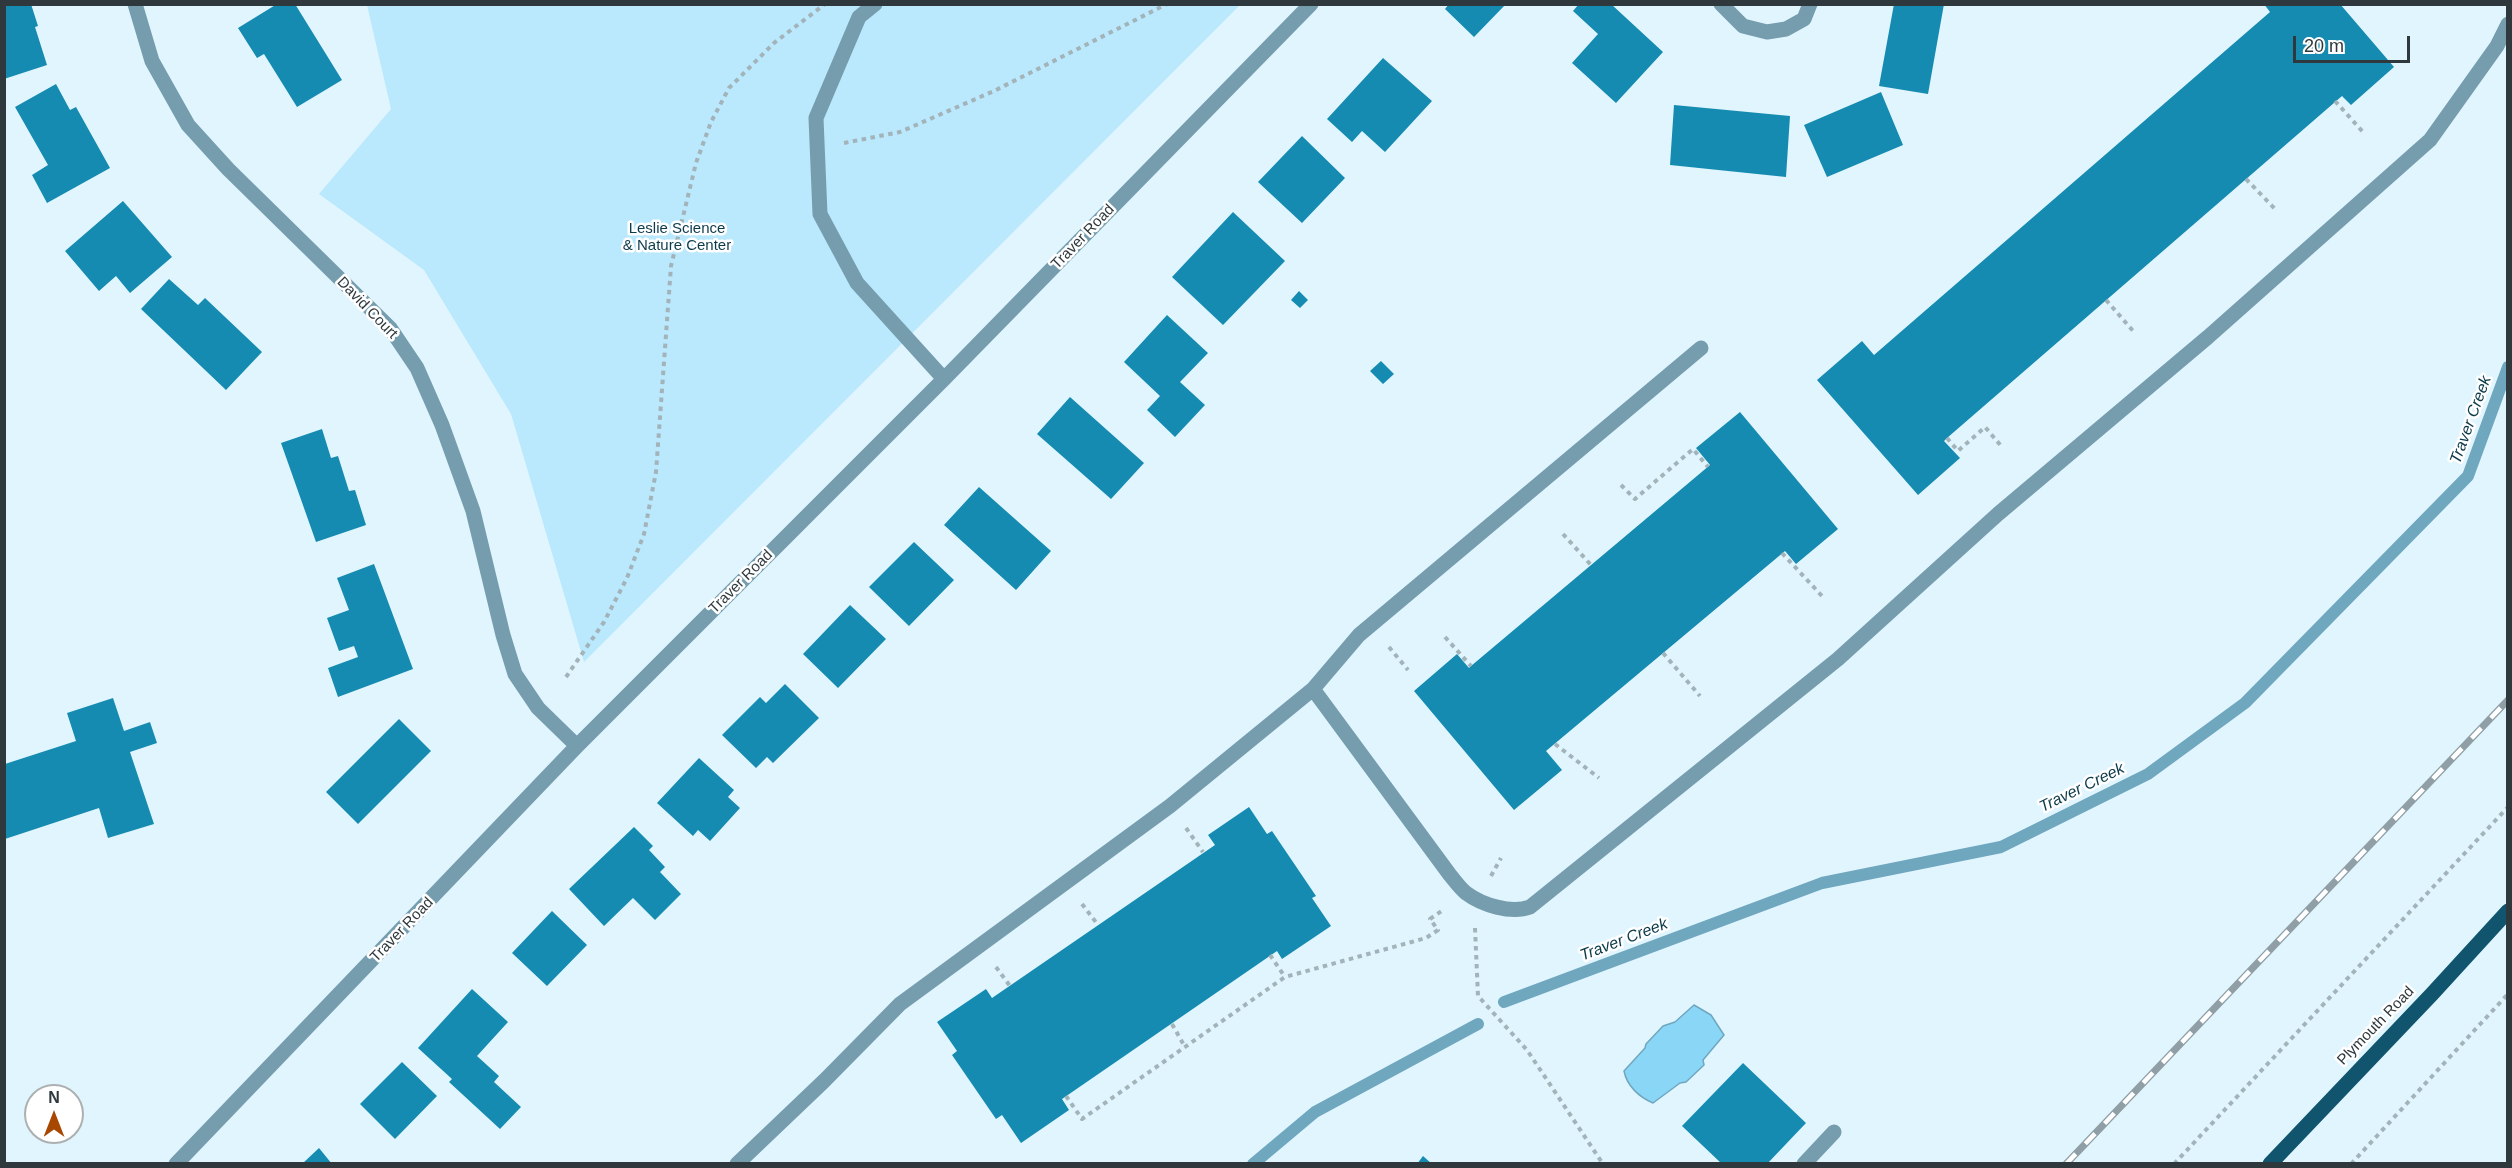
<!DOCTYPE html>
<style>
body{margin:0}
#map{position:relative;width:2512px;height:1168px;overflow:hidden;background:#e1f5fe;font-family:Arial,sans-serif}
canvas{display:block}
.frame{position:absolute;inset:0;border:6px solid #2f393d;pointer-events:none}
.north{position:absolute;left:24px;top:1084px;width:60px;height:60px;box-sizing:border-box;background:#fff;border:2px solid #acb0b1;border-radius:50%;rotate:0deg;font-size:16px;font-weight:700;line-height:24px;text-align:center;color:#2f393d}
.north::after{content:'';display:block;margin:auto;width:21px;height:27px;background:#a84800;clip-path:polygon(50% 0,100% 100%,50% 72%,0 100%)}
.scale{position:absolute;left:2293px;top:36px;width:117px;height:27px;box-sizing:border-box;border:3px solid #2f393d;border-top:0;padding-left:8px;font-size:18px;line-height:21px;white-space:nowrap;color:#2f393d;-webkit-text-stroke:4px #fff;paint-order:stroke}
</style>
<div id="map">
<canvas width="2512" height="1168"></canvas>
<div class="frame"></div>
<div class="north">N</div>
<div class="scale">20 m</div>
</div>
<script>
const context = document.querySelector('canvas').getContext('2d');
context.lineJoin = 'round';
function fill(path, color) {
  context.fillStyle = color;
  context.fill(path, 'evenodd');
}
function stroke(path, color, width, dash) {
  context.strokeStyle = color;
  context.lineWidth = width;
  context.lineCap = dash ? 'butt' : 'round';
  context.setLineDash(dash || []);
  context.stroke(path);
}
function label(font, color, halo, rows, align = 'center') {
  context.font = font + ' Arial,sans-serif';
  context.lineWidth = 5;
  context.setLineDash([]);
  context.textBaseline = 'middle';
  context.strokeStyle = halo;
  context.fillStyle = color;
  for (const [text, x, y, turn = 0] of rows) {
    context.save();
    context.translate(x, y);
    context.rotate((+turn || 0) * Math.PI / 180);
    context.textAlign = isNaN(turn) ? turn : align;
    if (halo) context.strokeText(text, 0, 0);
    context.fillText(text, 0, 0);
    context.restore();
  }
}
fill(new Path2D(`
 M367,5H1240L584,662L511,414L424,270L319,194L391,109Z`), '#bae8fd');
const water = new Path2D(`
 M1694,1005L1711,1015L1724,1035L1703,1060L1704,1065L1686,1082L1680,1083L1653,1103C1639,1097 1627,1086 1624,1071L1645,1048L1646,1044L1663,1026L1675,1022Z`);
fill(water, '#8ad6f7');
stroke(water, '#6fa7bf', 1.5);
stroke(new Path2D(`
 M1504,1002L1822,883L2001,847L2148,774L2245,703L2468,476L2508,367
 M1253,1164L1315,1112L1478,1024`), '#6fa7bf', 12);
fill(new Path2D(`
 M4,4H31L38,26L35,27L47,65L4,79Z
 M277,4H295L342,80L297,107L264,54L257,58L238,28Z
 M1449,4H1506L1474,37L1445,9Z
 M1579,4H1611L1663,52L1616,103L1572,63L1598,34L1573,11Z
 M1894,4H1944L1928,94L1879,86Z
 M2264,4H2340L2394,67L2351,105L2342,96L1947,438L1944,441L1960,458L1918,495L1817,380L1862,341L1874,355L2270,12Z
 M1383,58L1432,101L1385,152L1362,131L1352,142L1327,119Z
 M56,84L70,110L76,107L110,168L47,203L32,175L48,165L15,107Z
 M1881,92L1903,145L1827,177L1804,125Z
 M1674,105L1790,116L1786,177L1670,165Z
 M1302,136L1345,178L1302,223L1258,182Z
 M123,201L172,257L130,293L116,276L99,291L65,251Z
 M1233,212L1285,261L1223,325L1172,277Z
 M169,279L198,305L205,298L262,352L226,390L141,309Z
 M1299,291L1308,300L1300,308L1291,300Z
 M1167,315L1208,353L1180,382L1205,405L1175,437L1147,410L1160,396L1124,362Z
 M1381,361L1394,374L1383,384L1370,371Z
 M1070,397L1144,463L1111,499L1037,434Z
 M1740,412L1838,529L1796,564L1785,551L1546,751L1562,770L1514,810L1414,691L1457,654L1469,668L1471,666L1710,465L1696,448Z
 M322,429L331,458L338,456L349,491L355,490L366,525L316,542L281,443Z
 M979,487L1051,551L1016,590L944,525Z
 M914,542L954,580L909,626L869,587Z
 M374,564L413,669L338,697L328,668L358,657L354,646L339,651L327,618L349,610L337,578Z
 M850,605L886,639L838,688L803,654Z
 M785,684L819,718L773,763L767,757L756,768L722,735L760,697L766,703Z
 M113,698L124,731L150,722L157,743L130,752L154,824L108,838L99,808L5,839V764L76,741L67,713Z
 M399,719L431,751L358,824L326,792Z
 M699,758L734,790L728,797L740,808L710,841L698,830L693,836L657,803Z
 M1249,807L1267,834L1272,831L1316,896L1312,898L1331,926L1282,959L1277,951L1062,1099L1069,1110L1021,1143L1002,1115L996,1119L952,1055L957,1051L937,1022L986,989L992,998L1215,845L1208,835Z
 M634,827L653,846L649,850L665,867L660,872L681,894L655,920L633,898L604,926L569,889Z
 M552,911L587,945L547,986L512,953Z
 M472,989L508,1022L477,1056L499,1076L494,1082L521,1107L500,1129L449,1082L452,1079L418,1048Z
 M402,1062L437,1096L395,1139L360,1104Z
 M1743,1063L1806,1123L1767,1164H1722L1682,1126Z
 M319,1148L332,1164H302Z
 M1423,1156L1432,1164H1417Z`), '#158bb1');
stroke(new Path2D(`
 M2335,101L2363,132
 M844,143L900,132L994,91L1167,4
 M2246,179L2275,209
 M2106,300L2134,332
 M1947,438L1958,451L1985,427L2002,447
 M1621,485L1635,499L1693,449L1708,467
 M1563,534L1591,565
 M1782,553L1822,596
 M1445,637L1471,666
 M1389,647L1408,670
 M1663,653L1700,696
 M566,677L604,622L627,578L644,534L656,472L671,266L696,163L711,122L729,88L774,43L825,4
 M1555,744L1599,778
 M1186,828L1203,852
 M1491,876L1501,858
 M1082,904L1098,925
 M1475,928L1478,996L1527,1050L1603,1164
 M1270,955L1285,977
 M996,967L1010,986
 M1172,1024L1185,1047
 M1066,1096L1082,1119L1285,977L1426,938L1438,930L1430,919L1443,910
 M2174,1164L2508,807
 M2351,1164L2508,994`), '#a3b3ba', 4, [4.5, 4.5]);
stroke(new Path2D(`
 M135,4L152,61L188,125L228,169L390,328L417,368L442,425L473,511L503,635L515,674L538,708L577,746
 M875,4L859,17L816,118L820,214L857,283L944,379
 M1721,4L1743,26L1767,32L1786,29L1804,19L1810,4
 M1313,689L1450,875C1455,881 1460,888 1466,893C1482,905 1511,914 1530,907L1838,659L1998,514L2208,337L2430,140L2497,46L2508,24
 M176,1164L577,746L944,379L1311,4
 M737,1164L824,1081L900,1004L1170,806L1313,689L1359,635L1701,348
 M1804,1164L1834,1132`), '#769dae', 15);
stroke(new Path2D(`
 M2270,1164L2432,994L2508,911`), '#10556d', 15);
const rail = new Path2D(`
 M2066,1164L2508,700`);
stroke(rail, '#909fa6', 7);
stroke(rail, '#fff', 4.5, [14]);
label('15px', '#0c3b4b', '#fff', [
 ["Leslie Science",677,229],
 ["& Nature Center",677,246]
]);
label('15px', '#2f393d', '#fff', [
 ["Traver Road",1083,237,-46],
 ["David Court",367,308,46],
 ["Traver Road",741,582,-45],
 ["Traver Road",402,930,-46],
 ["Plymouth Road",2376,1026,-46]
]);
label('italic 16px', '#0b3a4a', '#fff', [
 ["Traver Creek",2471,420,-70],
 ["Traver Creek",2082,788,-26],
 ["Traver Creek",1624,940,-21]
]);
</script>
